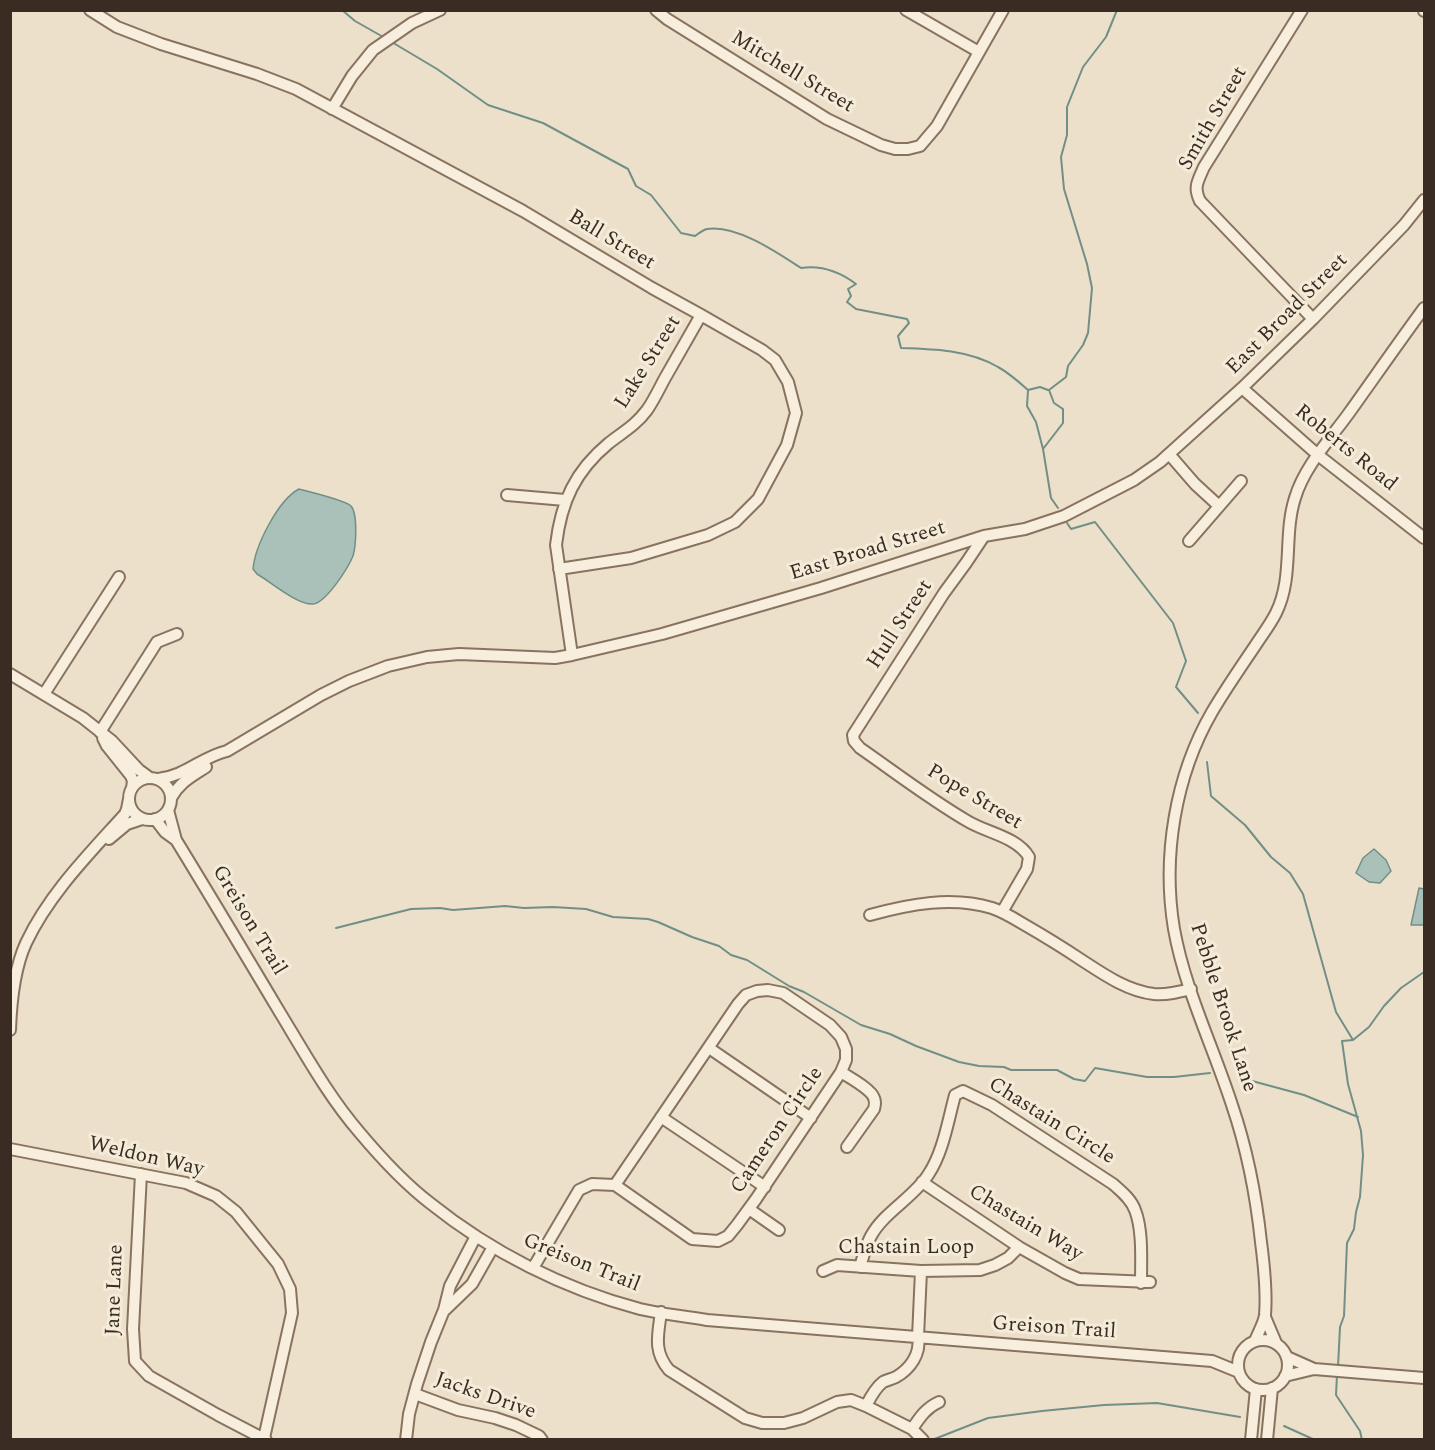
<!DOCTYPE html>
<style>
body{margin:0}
#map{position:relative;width:1435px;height:1450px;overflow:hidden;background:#ece0ca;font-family:Spectral,serif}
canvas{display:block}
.frame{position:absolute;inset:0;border:12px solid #3a2c22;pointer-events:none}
</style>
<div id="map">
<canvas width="1435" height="1450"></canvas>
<div class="frame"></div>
</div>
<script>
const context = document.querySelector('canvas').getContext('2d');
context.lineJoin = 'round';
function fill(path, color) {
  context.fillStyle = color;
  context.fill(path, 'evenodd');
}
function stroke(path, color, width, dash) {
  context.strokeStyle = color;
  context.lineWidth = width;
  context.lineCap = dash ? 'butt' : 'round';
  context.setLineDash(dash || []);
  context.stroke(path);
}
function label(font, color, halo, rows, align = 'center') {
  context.font = font + ' Spectral,serif';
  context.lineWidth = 6;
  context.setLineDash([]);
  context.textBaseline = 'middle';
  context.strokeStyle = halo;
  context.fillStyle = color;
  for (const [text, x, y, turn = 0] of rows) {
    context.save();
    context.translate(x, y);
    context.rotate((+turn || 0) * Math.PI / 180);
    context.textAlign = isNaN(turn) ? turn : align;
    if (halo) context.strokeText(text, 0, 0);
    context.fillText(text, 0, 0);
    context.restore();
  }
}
const water = new Path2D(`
 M299,489C309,492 345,500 351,506C358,514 356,546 353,556C348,568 326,603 313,604C297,605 271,582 257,574L253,569C255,546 278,500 299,489Z
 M1374,849L1386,860L1391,871L1380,883L1369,882L1356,873L1363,858Z
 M1419,888L1424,889V925H1411Z`);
fill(water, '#aac1b9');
stroke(water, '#718f86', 1.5);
stroke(new Path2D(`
 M342,10L355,21L385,38
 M390,41L437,69L488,105L543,123L628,169L636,186L651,195L681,233L695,236C699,233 703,230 707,229C736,224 778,253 801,268C821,265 840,272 856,284L848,289L851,296L847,302L856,309L907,319L909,323L898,336L901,348C934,349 969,350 998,367C1009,373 1018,381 1028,390L1027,406L1036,422L1043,449L1051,498L1058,508
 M1028,390L1040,387L1048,390
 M1043,449L1063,423V409L1054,403L1049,390L1066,377L1068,366L1083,345L1088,333L1092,288L1087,264L1064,189L1061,157L1067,135V107L1083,67L1106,37L1117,10
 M1067,523L1071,529L1095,522L1173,623L1186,661L1176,687L1198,713
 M1207,762L1211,796L1245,825L1271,857L1290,873L1303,894L1336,1012L1353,1040
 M336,928L411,909L440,908L453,910L505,906L524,908L553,907L586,909L613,917L648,919L658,922L692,937L719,946L731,955L747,960L789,986L804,992L861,1025L890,1034L916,1046L959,1062L979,1066L1004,1067L1011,1070H1057L1074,1079L1085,1081L1095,1068L1147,1077H1174L1210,1073
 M1241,1078L1304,1095L1358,1117
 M1338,1367L1340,1327L1344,1316L1347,1243L1354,1229L1356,1212L1360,1197L1363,1155L1361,1131L1348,1084L1342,1041L1353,1040L1369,1027L1384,1006L1401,988L1424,972
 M1337,1375L1336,1395L1360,1431L1362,1440
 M1284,1426L1315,1440
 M932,1440L988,1418L1042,1411L1104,1405L1157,1403L1240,1417`), '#718f86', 2);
const minor = new Path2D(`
 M90,10L117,27L161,44L257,74L296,89L523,211L652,288L701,315L762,350L775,360L788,382L796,413L787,445L758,499L735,522L708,535L631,558L559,569
 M656,10L667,19L827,119L881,145L895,149H908L920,146L937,126L1003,10
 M906,10L979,52
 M1302,10L1204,167C1198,181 1193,187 1200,201L1313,319
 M1424,10V11
 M332,109L352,76L373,50L412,23L440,10
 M1242,388L1318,455L1424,538
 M1169,454L1195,484L1219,506
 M507,495L565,500
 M984,536L966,563L944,593L853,735L854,741L860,748C896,773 931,800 969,822C988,833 1017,837 1029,857L1027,869L1002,912
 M1189,541L1241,481
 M572,655L556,545C561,502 575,471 609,443C623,432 636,425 647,410C654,400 659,389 665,378C677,357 689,336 701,315
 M10,674L83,718L112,741L139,770L150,778
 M44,694L119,577
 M100,732L157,642L177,634
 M103,738L107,746L131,776L133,781L132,788
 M129 799a21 21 0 1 1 42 0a21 21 0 1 1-42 0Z
 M158,779C186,776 201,757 227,751L321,695L349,681L388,666L427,657L459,654L555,658L572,655L662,634L821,588L984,536L1025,529L1064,516L1134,480L1160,462L1242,388L1313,319L1404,225L1424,200
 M171,798C180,782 191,777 206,767
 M168,810L176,840C211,897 245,954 279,1011C304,1052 328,1096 360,1133C381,1158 404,1183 430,1203C491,1252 564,1289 640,1309C661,1314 685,1316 707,1320L1212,1361L1239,1372
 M155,819L165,832L176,840
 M109,839L127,824L142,819
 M870,915C910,904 952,896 992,908C1004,912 1015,919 1025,925C1044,936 1062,947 1080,959C1103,974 1127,991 1154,994C1167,995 1179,992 1191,989
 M10,1030C11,1002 14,969 26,943C49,894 89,854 125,814L127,809L129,799
 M709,1048L811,1118
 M841,1072C850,1078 871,1089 874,1098C876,1103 875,1104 874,1109L847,1147
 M661,1117L765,1187
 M10,1149L186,1183L216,1196L236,1212L278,1264L290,1289L292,1313L264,1438
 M141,1174L133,1329L135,1361L149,1376L218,1415L266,1440
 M922,1182L1019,1247L1065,1273L1079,1279L1150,1282
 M749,1209L779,1230
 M860,1267C863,1257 866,1245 871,1236C884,1212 913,1198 928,1175C943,1153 948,1121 955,1095L963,1091L992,1105L1113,1184C1121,1191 1131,1199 1135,1210C1143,1230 1141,1261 1141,1283
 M533,1268L579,1190L592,1184L615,1185L692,1239L718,1241L728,1236L737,1225L756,1199L841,1072L846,1060V1049L841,1037L830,1025L783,993L768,990L757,991L746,995L738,1004L615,1185
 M823,1271L837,1265L921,1271L980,1270L995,1265L1008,1258L1019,1247
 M921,1271L918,1337C921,1354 910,1369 896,1377C892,1379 887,1380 883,1382C875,1388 870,1398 866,1406L912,1429L923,1440
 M445,1310L472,1284L493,1247
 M661,1312C658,1335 653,1351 669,1370L745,1418L762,1423H784L803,1418L837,1402L851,1400L866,1406
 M1265,1317L1276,1343
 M1238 1365a25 25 0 1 1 50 0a25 25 0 1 1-50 0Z
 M1255,1341C1258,1333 1264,1323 1265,1315C1267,1291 1264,1265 1261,1242C1256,1195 1247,1149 1232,1105C1213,1046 1185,990 1174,929C1162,857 1175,776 1212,712C1225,690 1240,668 1255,646C1262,635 1270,625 1276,613C1294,577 1283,535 1295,498C1304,467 1331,438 1349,413C1374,378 1399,342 1424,308
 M1287,1357L1314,1369
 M1285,1376L1314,1369L1424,1378
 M415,1394L458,1410L495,1418L516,1425L539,1436L542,1440
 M912,1429C920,1417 926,1408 939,1402
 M406,1440L409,1414L417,1384L431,1342L444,1310L450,1286L476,1236
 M1251,1440L1256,1389
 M1267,1440L1272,1388`);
stroke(minor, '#88735f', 14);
stroke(minor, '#f7eedd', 10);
label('21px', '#3a2c22', '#f4ebd9', [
 ["Mitchell Street",792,73,31],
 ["Smith Street",1214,119,-60],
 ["Ball Street",611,241,31],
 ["East Broad Street",1288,315,-45],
 ["Lake Street",649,363,-58],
 ["Roberts Road",1345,449,39],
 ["East Broad Street",868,552,-17],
 ["Hull Street",901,625,-57],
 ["Pope Street",974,798,31],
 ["Greison Trail",248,921,59],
 ["Pebble Brook Lane",1222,1008,72],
 ["Chastain Circle",1051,1122,32],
 ["Cameron Circle",778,1131,-56],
 ["Weldon Way",146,1158,13],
 ["Chastain Way",1025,1224,31],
 ["Chastain Loop",906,1249],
 ["Greison Trail",581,1264,22],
 ["Jane Lane",116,1290,-88],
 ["Greison Trail",1054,1329,4],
 ["Jacks Drive",485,1397,19]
]);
</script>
